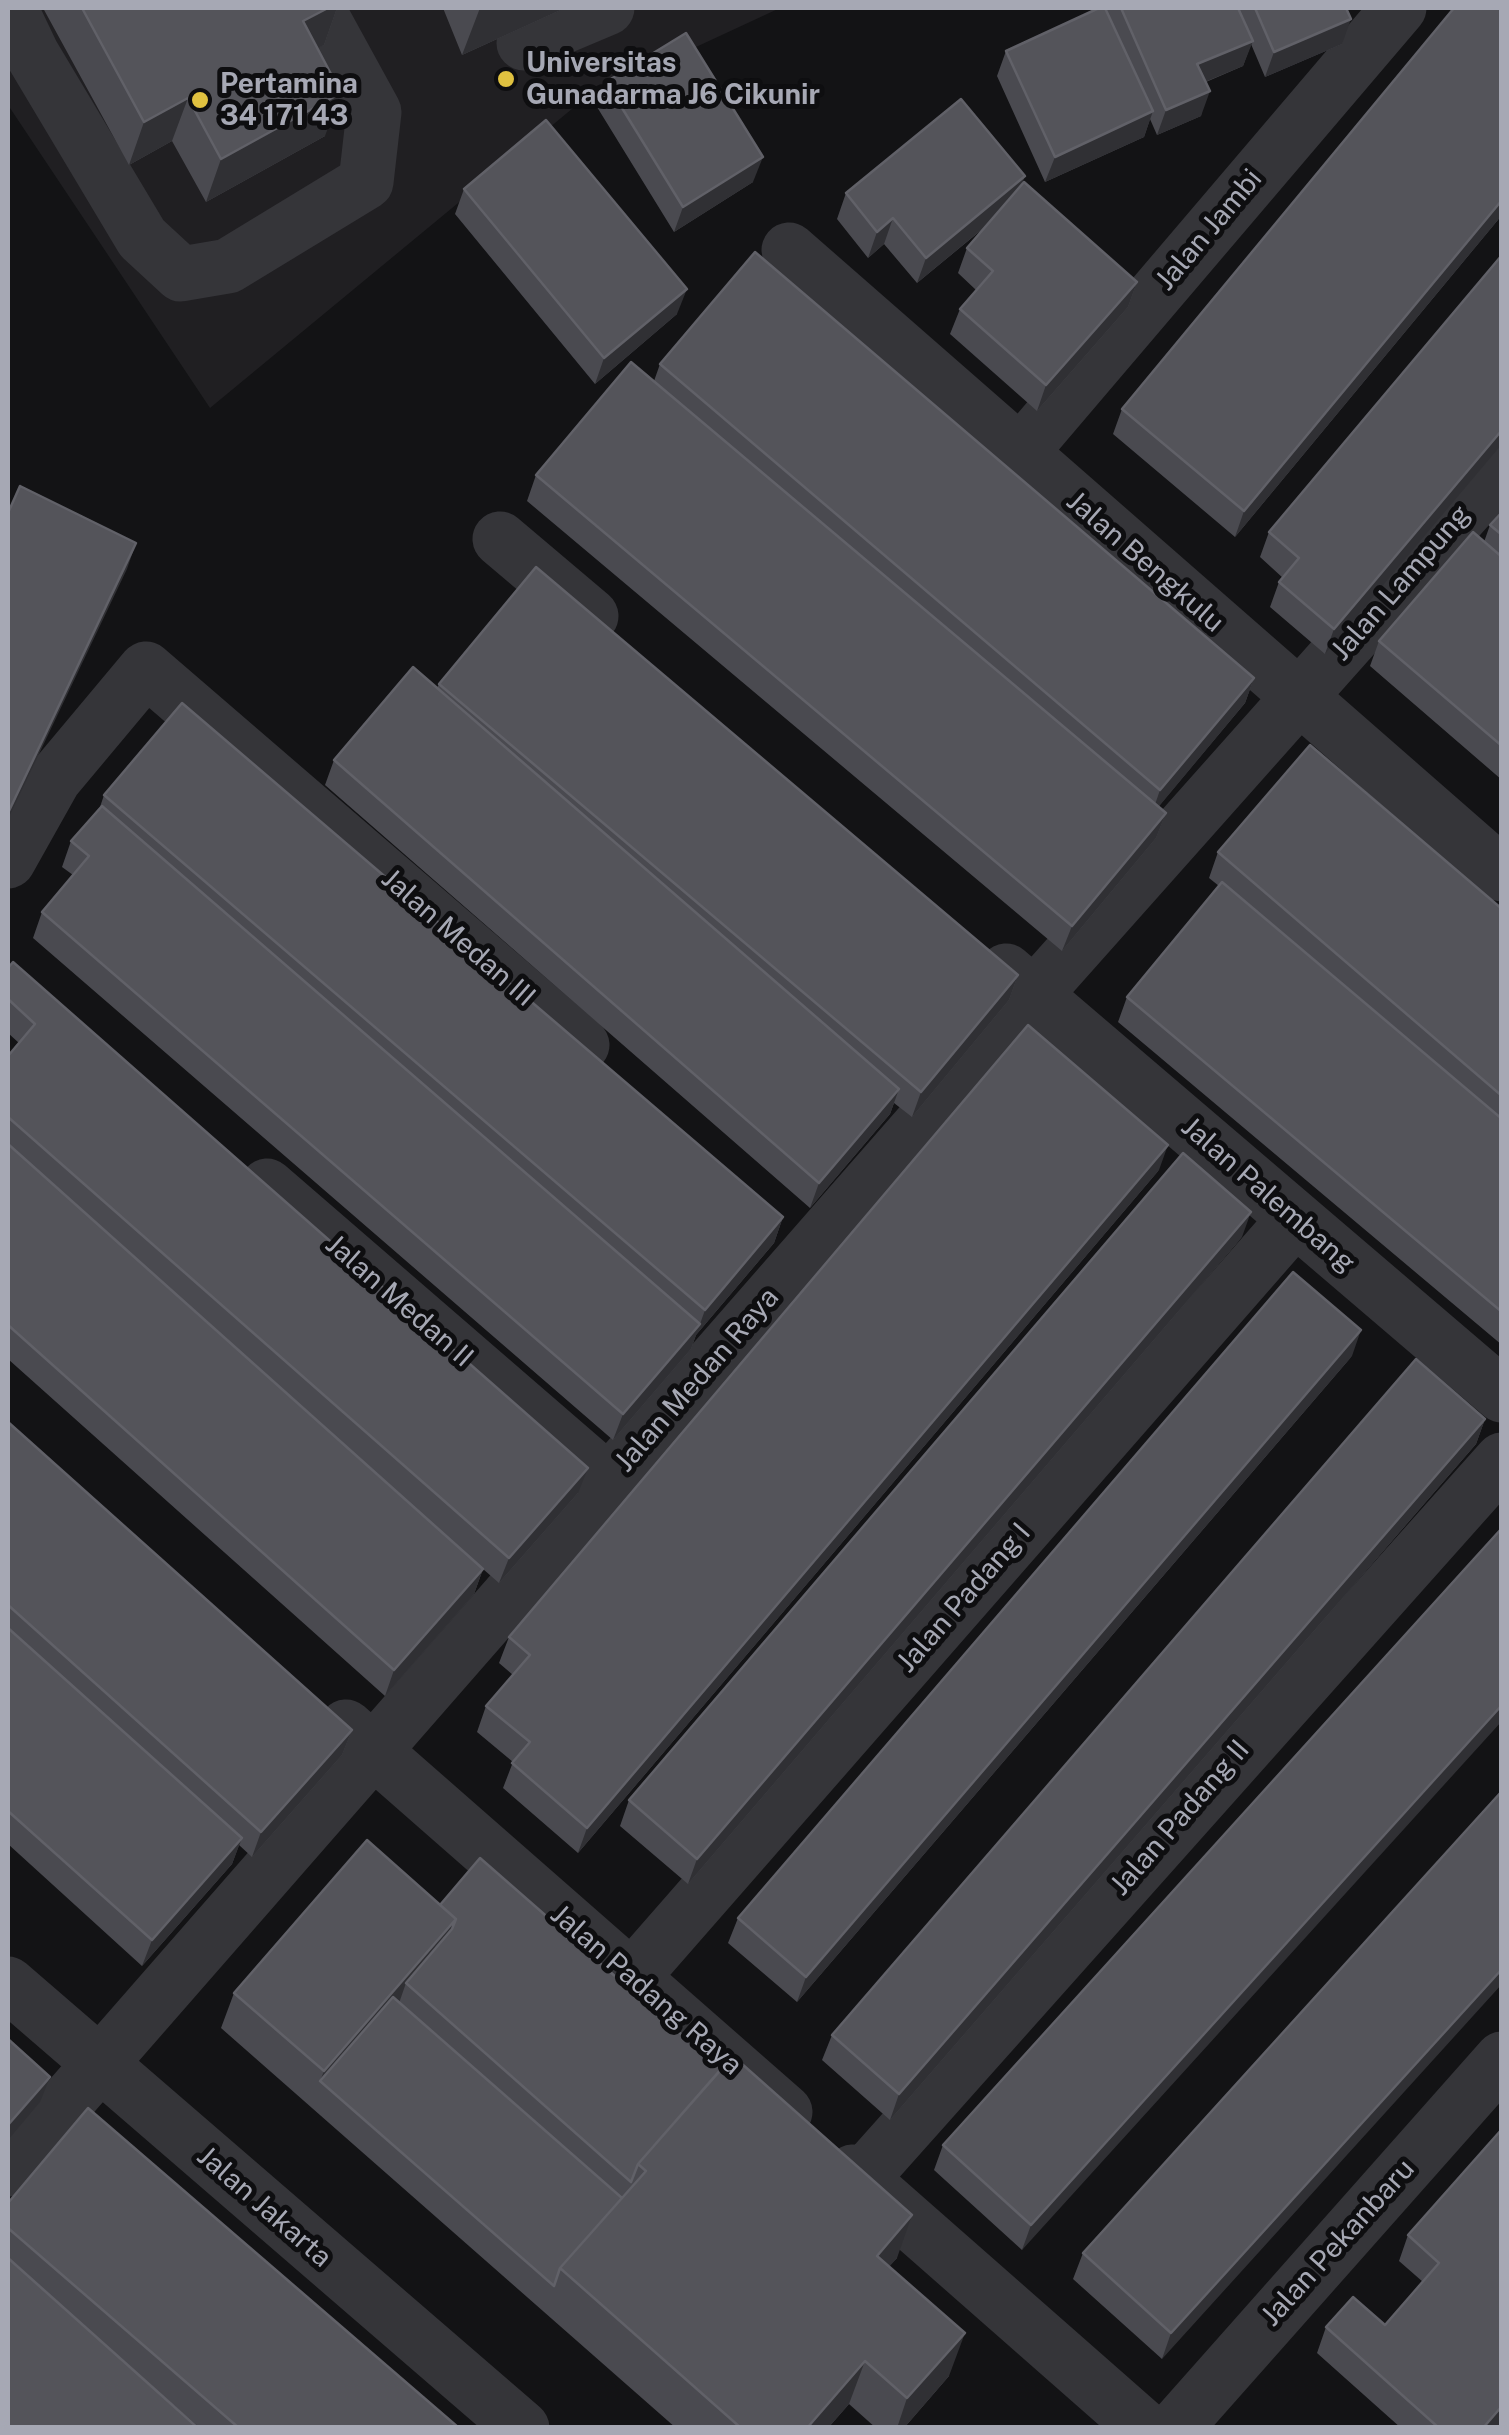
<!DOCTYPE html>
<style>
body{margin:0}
#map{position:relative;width:1509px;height:2435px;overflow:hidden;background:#131315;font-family:"Public Sans",sans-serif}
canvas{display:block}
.frame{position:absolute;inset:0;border:10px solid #a6a8b4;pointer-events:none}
</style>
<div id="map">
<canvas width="1509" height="2435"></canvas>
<div class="frame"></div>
</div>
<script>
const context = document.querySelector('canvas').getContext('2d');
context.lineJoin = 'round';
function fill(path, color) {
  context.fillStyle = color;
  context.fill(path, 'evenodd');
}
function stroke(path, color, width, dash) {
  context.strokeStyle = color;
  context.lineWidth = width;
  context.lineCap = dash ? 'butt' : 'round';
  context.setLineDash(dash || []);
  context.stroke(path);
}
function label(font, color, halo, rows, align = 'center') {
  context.font = font + ' "Public Sans",sans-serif';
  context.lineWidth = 10;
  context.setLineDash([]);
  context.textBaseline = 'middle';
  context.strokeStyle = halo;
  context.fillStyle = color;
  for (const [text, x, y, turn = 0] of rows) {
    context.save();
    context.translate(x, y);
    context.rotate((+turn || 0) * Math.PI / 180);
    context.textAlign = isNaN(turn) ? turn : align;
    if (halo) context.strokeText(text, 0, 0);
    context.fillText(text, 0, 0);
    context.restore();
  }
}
fill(new Path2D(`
 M8,8H780L584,99L210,408L8,105Z`), '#201f22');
stroke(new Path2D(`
 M10,8L32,54L142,238L181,274L228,266L366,182L374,112L317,8
 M524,43L607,8
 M789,250L1502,874
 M1020,453L1399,8
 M500,539L591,616
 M8,861L54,779L146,669L582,1045
 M1006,971L1502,1395
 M267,1186L609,1482
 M346,1727L785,2112
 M632,1977L1295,1219
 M8,1984L522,2428
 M8,2169L1034,995L1502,469
 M853,2172L1144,2428
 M861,2179L1502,1460
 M1175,2428L1502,2059`), '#353539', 55);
fill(new Path2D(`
 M43,8H337L324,45L317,48L325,136L206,202L172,141L129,165Z
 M443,8H565L462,55Z
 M1099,8H1346L1342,44L1265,77L1251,44L1243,66L1206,82L1201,116L1157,135L1150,119L1144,137L1045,182L997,76L1006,51Z
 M1502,8V215L1235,537L1113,434L1122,409Z
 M606,82L753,182L674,232L597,107Z
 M1022,183L1137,282L1128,307L1037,411L950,334L960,309L976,290L958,273L967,248L985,227L917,283L884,244L868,258L837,219L846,193Z
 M464,189L677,314L595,384L455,214Z
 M1502,255L1325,654L1270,607L1279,582L1283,578L1260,557L1269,532Z
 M660,364L1254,678L1245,703L1158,807L1166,813L1156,838L1062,951L527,501L536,475L654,381Z
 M1502,512V780L1370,666L1379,641L1484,542L1490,525Z
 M439,684L1018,975L1009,1000L912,1117L894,1103L890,1114L810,1208L325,785L334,760L437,688Z
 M104,795L783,1217L774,1243L696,1335L691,1349L613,1440L33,938L42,912L73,875L62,867L71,841L100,807Z
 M1218,852L1502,909V1345L1118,1022L1127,997L1219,886L1209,878Z
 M8,968L578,1493L499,1583L483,1569L474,1594L385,1696L8,1359V1056L19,1043L8,1033Z
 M1159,1170L578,1853L503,1788L513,1762L477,1732L486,1706L513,1675L499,1663L509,1637Z
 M1242,1237L688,1884L620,1826L629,1800Z
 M1352,1356L797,2002L728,1943L738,1918Z
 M1485,1419L1476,1444L890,2120L822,2060L832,2035Z
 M8,1422L352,1730L342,1755L252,1857L239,1845L232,1864L142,1966L8,1844Z
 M1502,1528L1022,2250L934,2170L943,2145Z
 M1502,1791L1162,2359L1073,2279L1083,2253Z
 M440,1905L897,2258L889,2266L949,2376L904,2428H876L849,2404L828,2428H676L221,2028L234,1993Z
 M1502,2129V2421L1496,2428H1401L1317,2353L1326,2327L1385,2325L1423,2282L1399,2261L1408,2235Z
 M8,2203L459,2428H200L119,2358L8,2428Z`), '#4a4a50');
fill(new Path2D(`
 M328,8H337L324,45L287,64L303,21Z
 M480,8H565L462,55Z
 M1351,19L1342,44L1265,77L1274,52Z
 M1253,41L1243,66L1188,89L1197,64Z
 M1210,91L1201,116L1157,135L1166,110Z
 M341,93L325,136L206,202L221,159Z
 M188,98L172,141L129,165L144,122Z
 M1153,111L1144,137L1045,182L1055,157Z
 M763,157L753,182L674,232L683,207Z
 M1025,176L1016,201L917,283L926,258Z
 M1502,200V215L1235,537L1244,511Z
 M893,218L884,244L868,258L877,232Z
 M1137,282L1128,307L1037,411L1046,385Z
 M687,289L677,314L595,384L604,358Z
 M1502,430V444L1325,654L1334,629Z
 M136,543L127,569L8,819V813Z
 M1254,678L1245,703L1151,816L1160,790Z
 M1166,813L1156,838L1062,951L1072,926Z
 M1018,975L1009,1000L912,1117L921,1092Z
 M899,1089L890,1114L810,1208L819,1183Z
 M1168,1145L1159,1170L578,1853L587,1828Z
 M1251,1212L1242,1237L688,1884L697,1859Z
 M783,1217L774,1243L696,1335L691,1349L613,1440L623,1414L700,1324L705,1310Z
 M1361,1330L1352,1356L797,2002L806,1977Z
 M1485,1419L1476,1444L890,2120L899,2094Z
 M588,1468L578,1493L499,1583L509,1558Z
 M483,1569L474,1594L385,1696L394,1670Z
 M1502,1705V1721L1022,2250L1031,2225Z
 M352,1730L342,1755L252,1857L261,1832Z
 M242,1838L232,1864L142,1966L152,1940Z
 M456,1919L443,1954L406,1983L398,2006L320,2081L324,2071Z
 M1502,1969V1984L1162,2359L1171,2333Z
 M50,2077L40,2102L8,2140V2125Z
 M912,2215L897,2258L861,2299L877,2256Z
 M965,2333L949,2376L904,2428H897L907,2398Z
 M865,2361L849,2404L828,2428H807Z
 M1502,2406V2421L1496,2428H1483Z`), '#303034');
const building = new Path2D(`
 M82,8H328L303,21L341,93L221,159L188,98L144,122Z
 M1099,8H1105L1153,111L1055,157L1006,51Z
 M1121,8H1238L1253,41L1197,64L1210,91L1166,110Z
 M1255,8H1346L1351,19L1274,52Z
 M1454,8H1502V200L1244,511L1122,409Z
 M686,33L763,157L683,207L606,82Z
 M961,99L1025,176L926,258L893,218L877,232L846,193Z
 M546,120L687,289L604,358L464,189Z
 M1024,182L1137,282L1046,385L960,309L993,271L967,248Z
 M755,252L1254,678L1160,790L660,364Z
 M1502,255V430L1334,629L1279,582L1299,558L1269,532Z
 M631,362L1166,813L1072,926L536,475Z
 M20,486L136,543L8,813V513Z
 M1502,512V535L1490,525Z
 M1473,532L1502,557V746L1379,641Z
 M536,567L1018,975L921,1092L439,684Z
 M413,667L899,1089L819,1183L334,760Z
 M182,703L783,1217L705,1310L104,795Z
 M1310,745L1502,909V1096L1218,852Z
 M102,806L700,1324L623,1414L42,912L89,856L71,841Z
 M1222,882L1502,1119V1312L1127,997Z
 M13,962L588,1468L509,1558L8,1117V1056L35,1024L8,999V968Z
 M1028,1025L1168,1145L587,1828L512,1763L530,1742L486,1706L530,1655L509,1637Z
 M8,1144L483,1569L394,1670L8,1325Z
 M1183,1153L1251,1212L697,1859L629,1800Z
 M1293,1272L1361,1330L806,1977L738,1918Z
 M1416,1359L1485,1419L899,2094L832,2035Z
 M8,1422L352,1730L261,1832L8,1605Z
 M1502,1528V1705L1031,2225L943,2145Z
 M8,1628L242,1838L152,1940L8,1811Z
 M1502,1791V1969L1171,2333L1083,2253Z
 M367,1840L456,1919L324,2071L234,1993Z
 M480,1858L721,2069L638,2164L631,2182L406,1983L452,1929L456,1919L440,1905Z
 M393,1997L622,2198L560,2268L554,2286L320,2081Z
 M8,2039L50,2077L8,2125Z
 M733,2056L912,2215L877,2256L965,2333L907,2398L865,2361L807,2428H741L560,2268L646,2171L638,2164Z
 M88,2108L459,2428H239L8,2228V2203Z
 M1502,2129V2406L1483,2428H1439L1326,2327L1353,2297L1385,2325L1439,2263L1408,2235Z
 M8,2258L198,2428H8Z`);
fill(building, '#54545a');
stroke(building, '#616168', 2.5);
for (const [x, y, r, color] of [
 [506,79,10,"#e0c140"],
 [200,100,10,"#e0c140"]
]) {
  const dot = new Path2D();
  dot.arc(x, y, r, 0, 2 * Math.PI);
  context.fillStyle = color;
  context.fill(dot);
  stroke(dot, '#0e0e10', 4);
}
label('bold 28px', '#a6a8b4', '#0e0e10', [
 ["Universitas",526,63],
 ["Gunadarma J6 Cikunir",526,95],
 ["Pertamina",220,84],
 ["34 171 43",220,116]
], 'left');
label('28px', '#a6a8b4', '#0e0e10', [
 ["Jalan Jambi",1209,230,-50],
 ["Jalan Bengkulu",1145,562,41],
 ["Jalan Lampung",1401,583,-49],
 ["Jalan Medan III",458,938,41],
 ["Jalan Palembang",1268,1195,41],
 ["Jalan Medan II",399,1301,41],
 ["Jalan Medan Raya",697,1380,-49],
 ["Jalan Padang I",964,1598,-49],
 ["Jalan Padang II",1180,1818,-49],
 ["Jalan Padang Raya",646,1990,41],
 ["Jalan Jakarta",264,2207,41],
 ["Jalan Pekanbaru",1338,2243,-48]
]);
</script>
